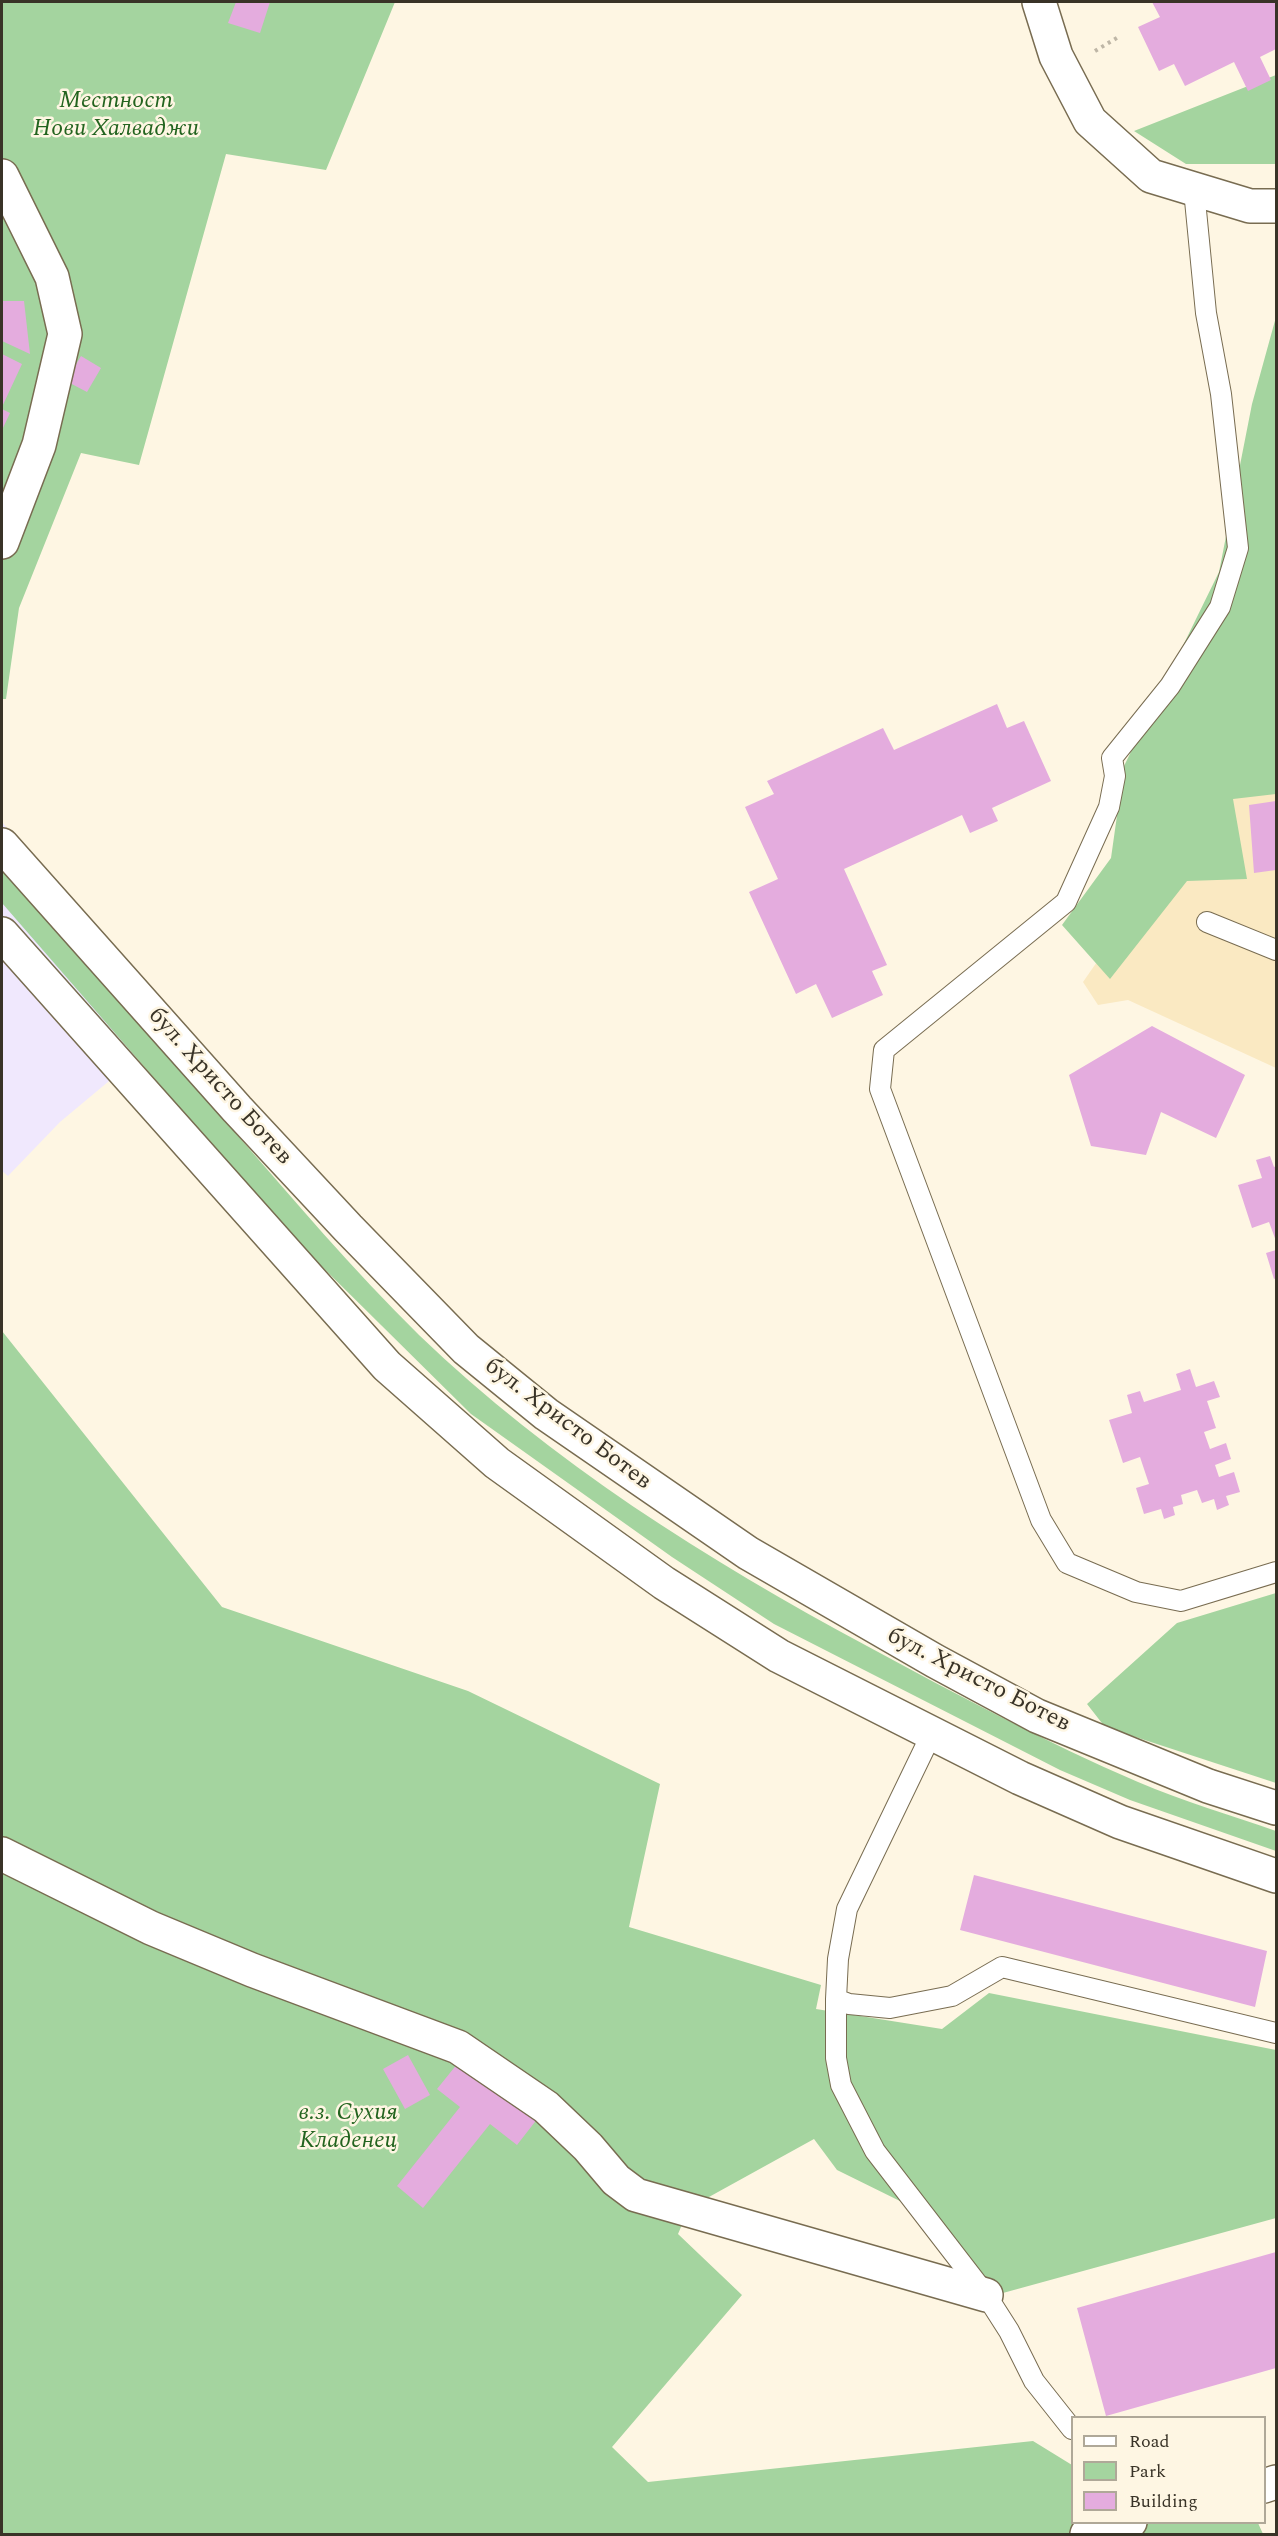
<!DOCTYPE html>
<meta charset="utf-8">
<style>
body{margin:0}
#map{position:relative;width:1278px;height:2536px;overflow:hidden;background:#fef6e3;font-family:Spectral,serif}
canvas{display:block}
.frame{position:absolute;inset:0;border:3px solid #393327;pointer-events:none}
.legend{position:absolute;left:1071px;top:2416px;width:195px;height:108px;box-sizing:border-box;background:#fef6e3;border:2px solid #afa898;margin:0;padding:8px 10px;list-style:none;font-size:18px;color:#393327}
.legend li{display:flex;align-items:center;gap:12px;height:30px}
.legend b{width:30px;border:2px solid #afa898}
</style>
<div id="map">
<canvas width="1278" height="2536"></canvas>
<div class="frame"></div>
<ul class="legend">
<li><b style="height:8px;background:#fff"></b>Road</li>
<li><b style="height:16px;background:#a4d49f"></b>Park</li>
<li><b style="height:16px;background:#e4acde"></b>Building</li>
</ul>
</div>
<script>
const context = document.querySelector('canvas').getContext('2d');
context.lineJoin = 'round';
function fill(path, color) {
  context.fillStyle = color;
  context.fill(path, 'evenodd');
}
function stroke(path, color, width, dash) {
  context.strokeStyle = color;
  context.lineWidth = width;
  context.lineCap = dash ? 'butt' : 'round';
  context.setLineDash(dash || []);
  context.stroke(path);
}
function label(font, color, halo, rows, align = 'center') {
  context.font = font + ' Spectral,serif';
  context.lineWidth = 5;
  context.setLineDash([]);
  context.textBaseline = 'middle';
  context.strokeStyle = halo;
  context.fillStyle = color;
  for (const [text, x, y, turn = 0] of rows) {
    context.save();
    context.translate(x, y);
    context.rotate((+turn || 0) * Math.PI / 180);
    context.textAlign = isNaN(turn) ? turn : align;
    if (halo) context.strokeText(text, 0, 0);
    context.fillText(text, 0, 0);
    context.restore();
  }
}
fill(new Path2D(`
 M2,822L175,1026L60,1122L8,1176L2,1171Z`), '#f0e8fd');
fill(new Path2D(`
 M1276,676V1068L1128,1000L1098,1005L1083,982L1213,795Z`), '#fae9c2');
fill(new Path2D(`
 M2,2H395L326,170L226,154L139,465L81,453L19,608L6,699H2Z
 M1276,75V164H1186L1134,131Z
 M1276,317V794L1233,799L1247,879L1187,881L1110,979L1062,925L1111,858L1124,766L1219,572L1252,404Z
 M2,864C78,952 155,1041 232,1129C293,1199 353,1270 419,1335C551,1462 707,1560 867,1646C956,1694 1045,1742 1138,1782C1183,1801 1230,1815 1276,1831V1851L1130,1800L1060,1770L774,1624L672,1557L471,1414L292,1237L2,903Z
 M2,1331L222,1607L468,1691L660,1784L629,1927L821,1985L816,2009L942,2029L989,1993L1276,2050V2218L992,2296L908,2205L837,2170L814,2139L689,2208L678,2234L742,2295L612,2447L648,2482L1033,2441L1072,2465V2522L1258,2523L1263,2534H2Z
 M1276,1593V1783L1105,1727L1087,1704L1177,1623Z`), '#a4d49f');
fill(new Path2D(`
 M236,2H270L260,33L228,23Z
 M1152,2H1276V49L1260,57L1271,80L1248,91L1234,62L1185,86L1174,64L1159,71L1138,27L1160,17Z
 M2,301H24L30,354L2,341Z
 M2,354L22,364L2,407Z
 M81,356L101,368L87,392L66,381Z
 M2,409L10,413L2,430Z
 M997,704L1007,728L1024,721L1051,781L992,808L998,821L970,833L962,815L844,869L887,965L872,971L883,995L832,1018L816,984L796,994L749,892L778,879L745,807L774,794L767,781L883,728L894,750Z
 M1276,801V870L1254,873L1249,805Z
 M1152,1026L1245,1075L1216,1138L1161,1112L1146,1155L1091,1146L1069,1075Z
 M1270,1156L1274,1167L1276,1166V1241L1269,1222L1252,1228L1238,1185L1262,1178L1256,1160Z
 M1276,1250V1278L1274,1279L1266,1253Z
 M1190,1369L1196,1387L1214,1381L1220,1397L1207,1401L1216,1428L1204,1432L1210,1449L1226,1443L1231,1459L1215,1465L1219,1477L1234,1472L1240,1492L1226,1496L1229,1505L1217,1510L1214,1499L1202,1503L1197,1490L1181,1495L1183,1504L1173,1507L1175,1515L1164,1519L1161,1509L1144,1514L1136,1488L1149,1484L1140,1457L1123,1463L1109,1420L1132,1413L1127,1395L1140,1391L1144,1402L1181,1390L1176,1374Z
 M974,1875L1267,1951L1255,2007L960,1930Z
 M408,2055L430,2095L405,2109L383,2069Z
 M462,2058L538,2118L517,2145L490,2124L423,2208L397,2186L460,2107L437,2089Z
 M1276,2252V2368L1106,2416L1077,2308Z`), '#e4acde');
const service = new Path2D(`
 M1194,190L1206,313L1221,394L1238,548L1220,607L1170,686L1112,758L1115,776L1109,807L1066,902L884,1050L880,1089L1041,1520L1067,1563L1136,1592L1181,1601L1276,1572
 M1207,922L1276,950
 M931,1735L847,1909L838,1959L836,1999V2058L841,2085L875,2151L986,2295L1009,2331L1034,2381L1072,2429
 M836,1999L849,2004L890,2008L952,1996L1002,1967L1276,2033`);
const minor = new Path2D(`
 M1039,2L1056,56L1090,121L1151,176L1250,206H1276
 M2,176L52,277L65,334L39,445L2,542
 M2,1854L151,1928L252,1970L458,2047L546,2107L588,2147L616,2180L636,2195L986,2295
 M1264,2486L1276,2482
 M1087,2534L1130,2522`);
const trunk = new Path2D(`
 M2,845L237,1109L348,1228L466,1349L546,1414L748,1553L935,1661L1037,1716L1208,1786L1276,1808
 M2,934L387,1366L497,1463L664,1583L779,1656L1020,1778L1120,1822L1276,1876`);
stroke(service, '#786c51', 22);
stroke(minor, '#786c51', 36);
stroke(trunk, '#786c51', 36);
stroke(new Path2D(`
 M1095,51L1120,36`), '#beb6a6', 4, [3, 4.5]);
stroke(service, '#fff', 20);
stroke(minor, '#fff', 33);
stroke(trunk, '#fff', 33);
label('italic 24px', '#23641f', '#fef6e3', [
 ["Местност",116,102],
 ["Нови Халваджи",116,130],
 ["в.з. Сухия",348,2114],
 ["Кладенец",348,2142]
]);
label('24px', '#393327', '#fef6e3', [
 ["бул. Христо Ботев",219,1087,48],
 ["бул. Христо Ботев",567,1425,37],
 ["бул. Христо Ботев",978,1681,27]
]);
</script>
